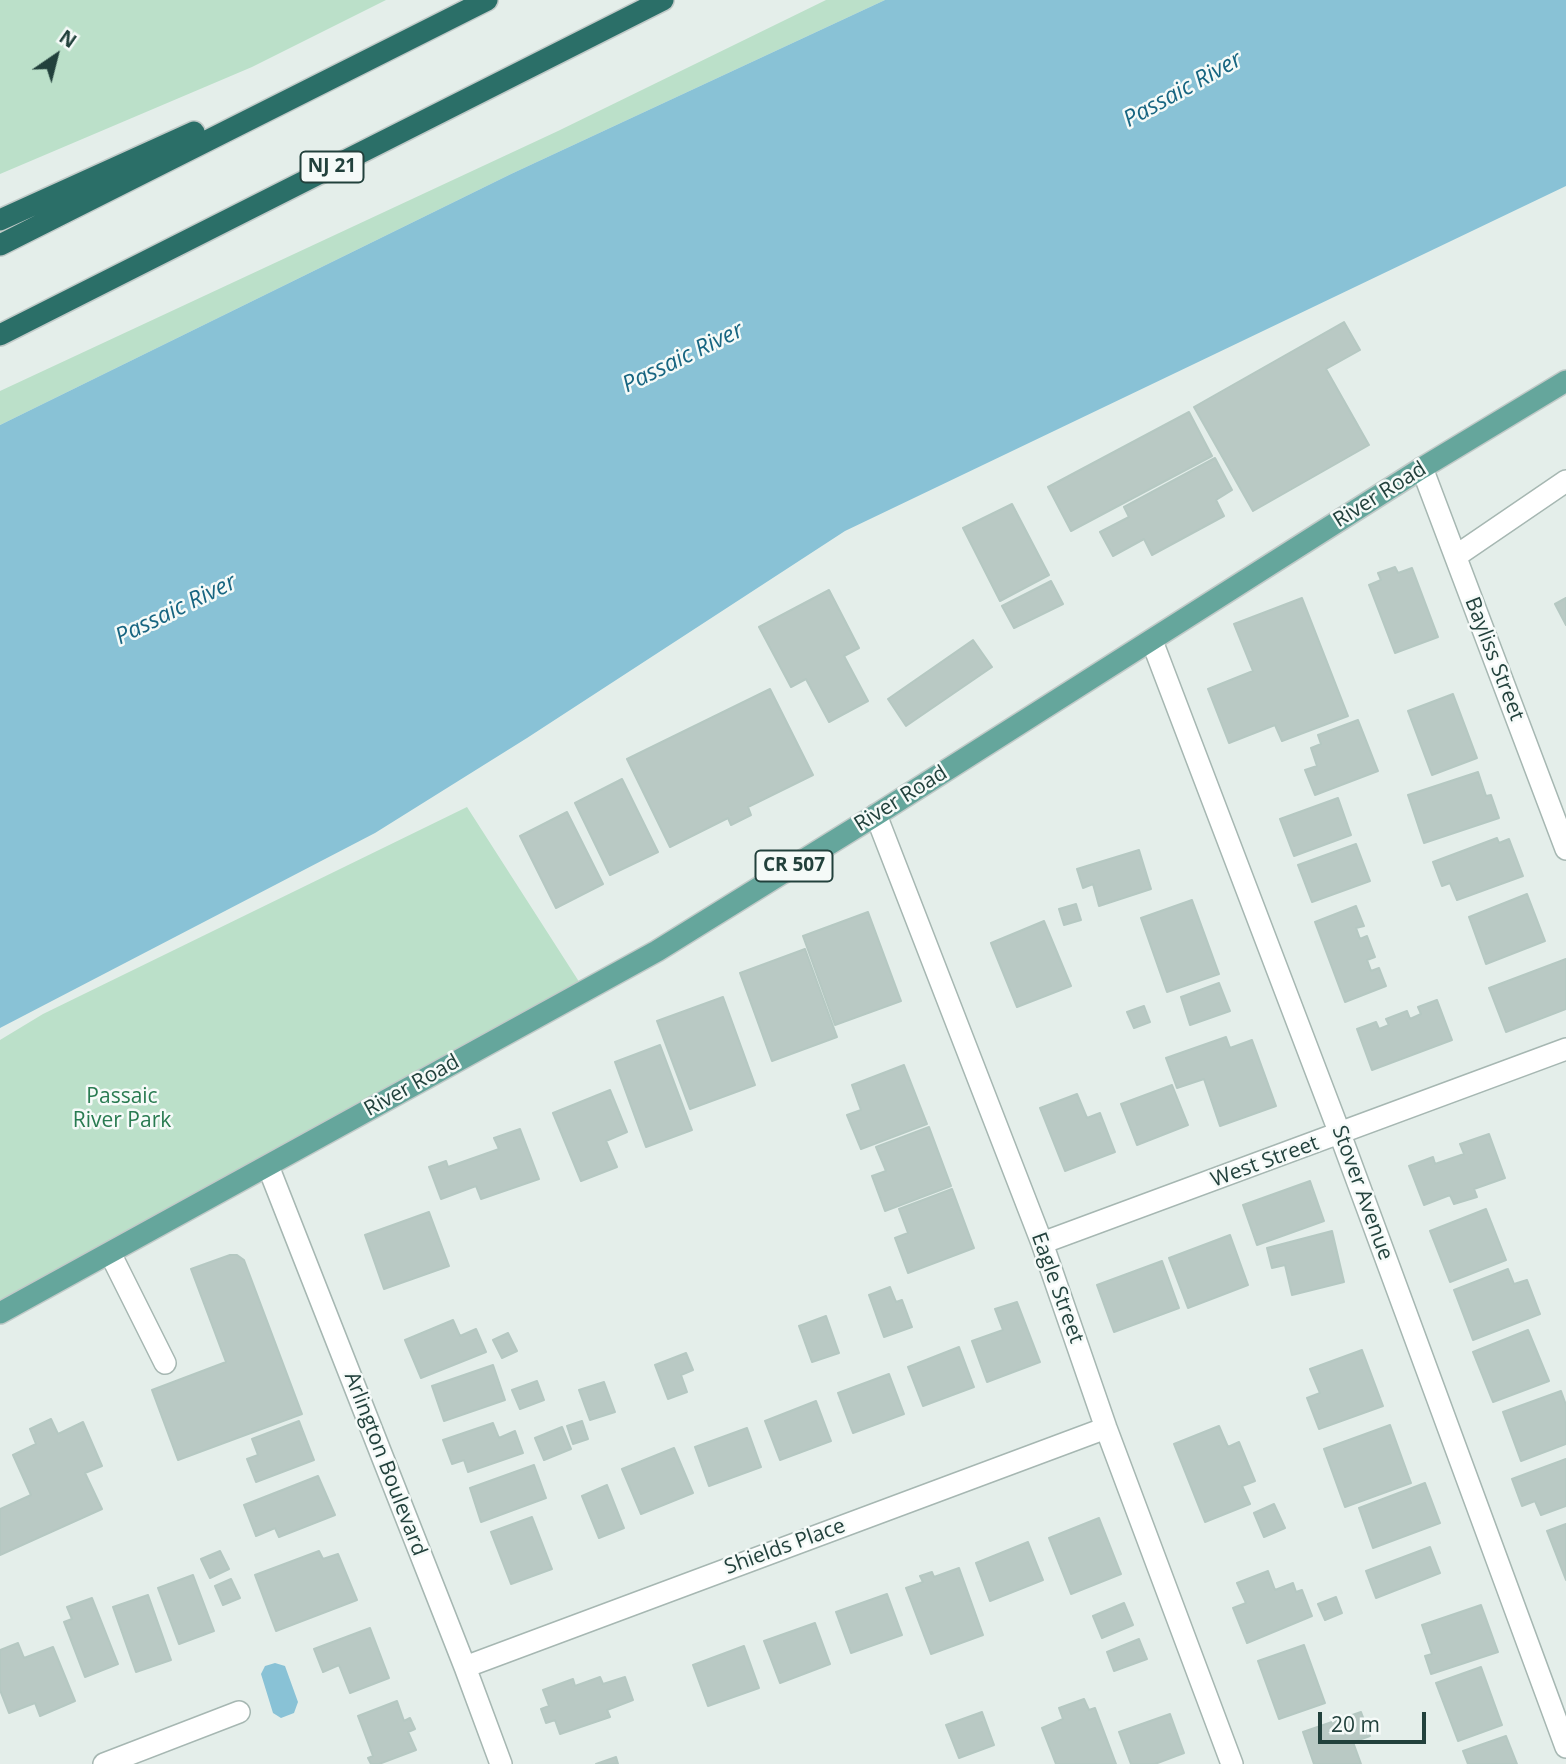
<!DOCTYPE html>
<style>
body{margin:0}
#map{position:relative;width:1566px;height:1764px;overflow:hidden;background:#e4eeea;font-family:"Open Sans",sans-serif}
canvas{display:block}
.north{position:absolute;left:21px;top:21px;width:70px;height:70px;-webkit-text-stroke:5px #f5faf8;paint-order:stroke;rotate:35deg;font-size:19px;font-weight:700;line-height:28px;text-align:center;color:#22413c}
.north::after{content:'';display:block;margin:auto;width:24px;height:32px;background:#22413c;clip-path:polygon(50% 0,100% 100%,50% 72%,0 100%)}
.scale{position:absolute;left:1318px;top:1712px;width:108px;height:32px;box-sizing:border-box;border:4px solid #22413c;border-top:0;padding-left:9px;font-size:21px;line-height:24px;white-space:nowrap;color:#22413c;-webkit-text-stroke:5px #f5faf8;paint-order:stroke}
</style>
<div id="map">
<canvas width="1566" height="1764"></canvas>
<div class="north">N</div>
<div class="scale">20 m</div>
</div>
<script>
const context = document.querySelector('canvas').getContext('2d');
context.lineJoin = 'round';
function fill(path, color) {
  context.fillStyle = color;
  context.fill(path, 'evenodd');
}
function stroke(path, color, width, dash) {
  context.strokeStyle = color;
  context.lineWidth = width;
  context.lineCap = dash ? 'butt' : 'round';
  context.setLineDash(dash || []);
  context.stroke(path);
}
function label(font, color, halo, rows, align = 'center') {
  context.font = font + ' "Open Sans",sans-serif';
  context.lineWidth = 5;
  context.setLineDash([]);
  context.textBaseline = 'middle';
  context.strokeStyle = halo;
  context.fillStyle = color;
  for (const [text, x, y, turn = 0] of rows) {
    context.save();
    context.translate(x, y);
    context.rotate((+turn || 0) * Math.PI / 180);
    context.textAlign = isNaN(turn) ? turn : align;
    if (halo) context.strokeText(text, 0, 0);
    context.fillText(text, 0, 0);
    context.restore();
  }
}
fill(new Path2D(`
 M0,0H386L252,67L0,174Z
 M826,0H885L511,174L0,425V391L558,131Z
 M467,807L585,991L0,1313V1040L43,1014Z`), '#bbe0c9');
fill(new Path2D(`
 M885,0H1566V186L845,531L527,738L375,833L0,1028V425L511,174Z
 M275,1663L285,1666L298,1702L294,1713L281,1718L273,1713L261,1674L265,1666Z`), '#89c2d6');
const building = new Path2D(`
 M1344,322L1360,350L1326,369L1369,445L1253,511L1194,407Z
 M1189,412L1212,456L1071,531L1048,487Z
 M1215,458L1232,490L1216,500L1224,516L1152,555L1144,539L1113,556L1100,532L1129,517L1124,507Z
 M1012,504L1049,575L1000,601L963,528Z
 M1395,567L1398,573L1412,568L1438,637L1395,653L1369,585L1381,580L1378,573Z
 M1051,581L1063,604L1014,628L1002,606Z
 M829,590L859,648L844,656L868,701L829,722L806,679L791,687L759,627Z
 M1302,598L1348,716L1282,741L1275,725L1229,743L1208,689L1253,671L1234,624Z
 M1566,598V625L1555,604Z
 M973,640L992,667L906,726L888,699Z
 M770,689L813,775L748,807L751,815L731,825L728,818L670,847L627,759Z
 M1453,694L1477,758L1432,775L1408,711Z
 M1358,720L1378,771L1315,795L1305,770L1317,766L1311,748L1321,744L1318,735Z
 M1478,772L1486,796L1491,795L1499,818L1424,843L1408,795Z
 M622,779L658,852L610,875L575,803Z
 M1338,798L1351,835L1294,856L1280,819Z
 M567,812L603,884L556,908L520,836Z
 M1497,838L1499,843L1509,839L1523,876L1457,900L1450,883L1442,886L1433,862Z
 M1356,844L1370,881L1312,902L1298,865Z
 M1139,850L1151,889L1099,906L1093,884L1083,888L1077,869Z
 M1527,894L1545,941L1486,964L1469,917Z
 M1192,900L1219,974L1167,992L1141,918Z
 M1076,904L1081,920L1064,925L1059,909Z
 M1356,906L1364,926L1356,928L1360,939L1367,936L1375,957L1367,960L1371,971L1379,968L1386,986L1345,1002L1315,922Z
 M868,912L901,1001L835,1025L803,936Z
 M1044,921L1071,986L1017,1007L991,943Z
 M805,949L837,1037L772,1061L740,973Z
 M1566,959V1009L1506,1032L1489,988Z
 M1219,983L1230,1011L1190,1025L1181,997Z
 M723,997L755,1085L690,1109L657,1021Z
 M1437,1000L1452,1040L1372,1070L1357,1029L1376,1022L1379,1029L1389,1025L1386,1019L1407,1011L1410,1019L1421,1014L1418,1007Z
 M1144,1006L1150,1022L1134,1028L1127,1012Z
 M1226,1037L1230,1048L1252,1040L1276,1106L1220,1126L1204,1079L1177,1088L1166,1058Z
 M660,1045L692,1130L646,1147L615,1062Z
 M904,1065L927,1124L861,1149L847,1115L861,1110L852,1085Z
 M1172,1085L1188,1125L1137,1145L1121,1104Z
 M610,1090L627,1132L606,1141L617,1167L581,1181L553,1113Z
 M1077,1094L1087,1118L1100,1113L1115,1152L1065,1171L1040,1108Z
 M929,1127L951,1186L885,1211L872,1176L886,1171L876,1147Z
 M520,1129L539,1179L481,1199L476,1186L441,1199L429,1167L446,1161L448,1167L499,1149L494,1138Z
 M1489,1134L1505,1178L1474,1189L1477,1197L1454,1204L1450,1195L1424,1205L1409,1166L1433,1157L1435,1164L1464,1154L1460,1144Z
 M1310,1181L1324,1221L1257,1245L1243,1205Z
 M952,1189L974,1248L908,1273L895,1238L908,1233L899,1209Z
 M1486,1209L1506,1260L1450,1282L1430,1231Z
 M429,1212L449,1266L384,1289L365,1235Z
 M1332,1231L1344,1282L1292,1295L1285,1265L1272,1268L1267,1248Z
 M1230,1235L1248,1285L1188,1308L1169,1258Z
 M230,1255H237L244,1260L302,1414L178,1460L152,1390L226,1362L191,1269Z
 M1162,1261L1179,1308L1114,1332L1097,1285Z
 M1508,1269L1514,1284L1527,1280L1540,1314L1473,1340L1454,1290Z
 M890,1287L896,1302L902,1300L912,1327L884,1337L869,1295Z
 M1017,1302L1040,1362L987,1382L972,1341L1003,1330L995,1309Z
 M826,1316L839,1353L812,1362L799,1326Z
 M453,1320L460,1336L476,1329L486,1352L421,1378L405,1340Z
 M1528,1330L1549,1381L1493,1402L1473,1352Z
 M508,1333L517,1351L502,1358L493,1340Z
 M959,1347L974,1387L923,1406L908,1367Z
 M1362,1350L1383,1406L1319,1429L1307,1398L1320,1393L1310,1369Z
 M686,1353L693,1370L681,1375L687,1392L668,1399L655,1365Z
 M493,1365L505,1400L444,1421L432,1386Z
 M889,1374L904,1414L853,1433L838,1393Z
 M537,1381L544,1400L520,1409L512,1390Z
 M604,1382L615,1412L590,1420L579,1390Z
 M1561,1391L1566,1405V1444L1521,1461L1503,1412Z
 M816,1401L831,1441L780,1460L765,1421Z
 M51,1419L58,1434L83,1422L102,1466L85,1473L102,1509L0,1555V1509L31,1495L13,1455L36,1444L30,1429Z
 M299,1421L314,1460L256,1482L247,1459L258,1455L252,1439Z
 M582,1421L588,1439L573,1444L567,1426Z
 M493,1423L499,1438L515,1431L523,1453L468,1472L464,1460L452,1464L443,1440Z
 M1390,1425L1411,1483L1345,1507L1324,1449Z
 M1219,1426L1228,1447L1239,1442L1255,1481L1242,1486L1250,1504L1205,1522L1174,1444Z
 M562,1427L571,1449L544,1460L535,1438Z
 M747,1428L761,1467L709,1486L695,1447Z
 M674,1448L693,1493L641,1514L622,1469Z
 M1566,1459V1506L1541,1515L1535,1501L1522,1506L1512,1479Z
 M534,1465L546,1498L481,1522L470,1488Z
 M318,1476L335,1515L279,1537L275,1528L256,1536L244,1505Z
 M1425,1483L1440,1523L1373,1548L1359,1508Z
 M607,1485L624,1528L599,1538L582,1496Z
 M1274,1504L1285,1528L1264,1537L1254,1513Z
 M532,1517L552,1569L511,1584L491,1532Z
 M1099,1518L1121,1574L1071,1594L1049,1538Z
 M1566,1524V1580L1547,1531Z
 M1028,1542L1043,1580L990,1601L976,1563Z
 M1430,1547L1440,1573L1376,1598L1366,1571Z
 M220,1551L229,1569L210,1578L201,1559Z
 M319,1551L323,1559L338,1554L357,1600L276,1631L255,1575Z
 M959,1568L983,1635L931,1654L906,1588L923,1582L920,1576L932,1572L934,1577Z
 M1268,1571L1275,1590L1293,1583L1296,1592L1302,1590L1312,1616L1247,1643L1233,1608L1246,1603L1237,1583Z
 M193,1575L214,1631L179,1644L158,1588Z
 M231,1579L240,1598L223,1605L215,1586Z
 M887,1594L902,1635L851,1653L836,1612Z
 M148,1595L171,1660L136,1672L113,1607Z
 M1336,1597L1342,1613L1325,1620L1318,1604Z
 M92,1598L118,1664L85,1677L64,1622L72,1619L67,1607Z
 M1124,1603L1133,1625L1102,1638L1093,1616Z
 M1481,1605L1498,1652L1431,1674L1425,1656L1432,1654L1422,1625Z
 M815,1623L830,1664L780,1683L764,1641Z
 M370,1628L389,1678L350,1693L339,1665L323,1672L314,1649Z
 M1139,1639L1147,1659L1114,1671L1107,1652Z
 M18,1643L24,1658L53,1647L75,1701L40,1716L35,1703L9,1713L0,1690V1650Z
 M1304,1645L1325,1703L1279,1719L1258,1661Z
 M744,1646L759,1688L708,1706L693,1665Z
 M1481,1667L1502,1725L1458,1741L1436,1683Z
 M600,1677L603,1684L625,1677L633,1700L607,1710L610,1717L560,1734L555,1720L546,1723L541,1709L549,1706L543,1690L573,1679L575,1686Z
 M1084,1699L1089,1710L1095,1708L1116,1764H1056L1042,1728L1063,1719L1059,1708Z
 M397,1701L404,1721L410,1718L415,1729L408,1732L416,1750L379,1764H371L368,1758L373,1756L358,1716Z
 M982,1712L994,1745L959,1758L946,1725Z
 M1361,1712L1370,1736L1353,1742L1361,1764H1314L1303,1732Z
 M1170,1714L1184,1753L1155,1764H1131L1119,1732Z
 M1506,1736L1517,1764H1468L1463,1751Z
 M616,1757L618,1764H596Z`);
fill(building, '#b9c9c4');
stroke(building, '#b5c8c2', 2);
const minor = new Path2D(`
 M1422,468L1566,849
 M1456,556L1566,481
 M1152,641L1340,1134L1566,1747
 M876,815L1042,1243L1106,1428L1232,1764
 M268,1166L465,1667L501,1764
 M1042,1243L1566,1049
 M110,1253L165,1363
 M465,1667L1106,1428
 M104,1764L239,1712`);
const major = new Path2D(`
 M0,1313L657,951L876,815L1422,468L1566,381`);
const highway = new Path2D(`
 M0,220L194,132
 M0,245L487,0
 M0,335L663,0`);
stroke(minor, '#a6b7b2', 24);
stroke(major, '#c1cac8', 24);
stroke(highway, '#c1cac8', 24);
stroke(minor, '#fff', 21);
stroke(major, '#65a69c', 21);
stroke(highway, '#2b6f68', 21);
for (const [x, y, w] of [
 [332,167,63],
 [794,866,77]
]) {
  const box = new Path2D();
  box.roundRect(x - w / 2, y - 15.5, w, 31, 5);
  context.fillStyle = '#f5faf8';
  context.fill(box);
  stroke(box, '#22413c', 2);
}
label('bold 19px', '#22413c', null, [
 ["NJ 21",332,167],
 ["CR 507",794,866]
]);
label('21px', '#22413c', '#f5faf8', [
 ["River Road",1380,495,-32],
 ["Bayliss Street",1494,659,69],
 ["River Road",901,799,-32],
 ["River Road",412,1086,-29],
 ["West Street",1265,1162,-20],
 ["Stover Avenue",1362,1193,70],
 ["Eagle Street",1057,1288,70],
 ["Arlington Boulevard",385,1464,69],
 ["Shields Place",785,1547,-20]
]);
label('21px', '#297b51', '#f5faf8', [
 ["Passaic",122,1097],
 ["River Park",122,1121]
]);
label('italic 23px', '#176581', '#f5faf8', [
 ["Passaic River",1183,90,-29],
 ["Passaic River",683,358,-26],
 ["Passaic River",176,610,-26]
]);
</script>
